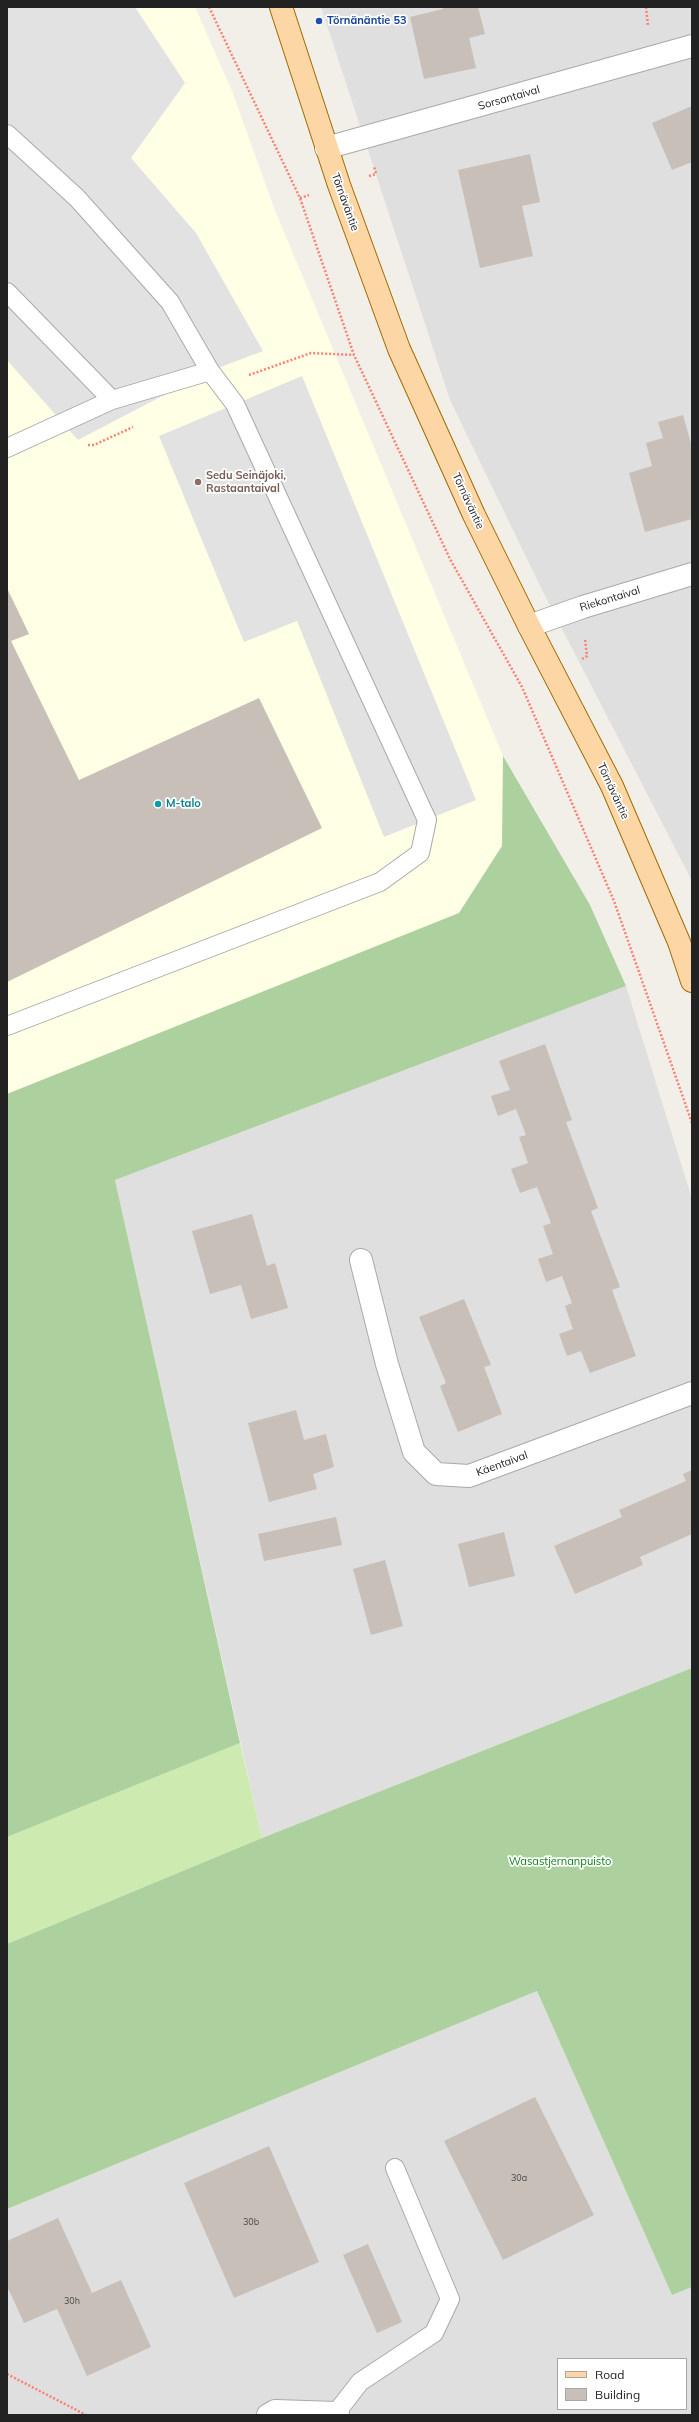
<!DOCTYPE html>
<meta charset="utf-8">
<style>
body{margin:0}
#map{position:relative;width:699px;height:2422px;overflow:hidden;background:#f2efe9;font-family:Mulish,sans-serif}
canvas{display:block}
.frame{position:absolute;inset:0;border:8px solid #222;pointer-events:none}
.legend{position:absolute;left:557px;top:2358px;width:130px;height:52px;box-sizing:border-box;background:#fff;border:1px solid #a7a7a7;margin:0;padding:5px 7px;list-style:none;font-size:12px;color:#222}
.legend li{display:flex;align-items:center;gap:8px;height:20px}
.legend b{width:20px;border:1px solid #a7a7a7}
</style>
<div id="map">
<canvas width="699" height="2422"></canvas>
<div class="frame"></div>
<ul class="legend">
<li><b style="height:5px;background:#fcd6a4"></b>Road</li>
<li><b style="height:11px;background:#c7bfb8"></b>Building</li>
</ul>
</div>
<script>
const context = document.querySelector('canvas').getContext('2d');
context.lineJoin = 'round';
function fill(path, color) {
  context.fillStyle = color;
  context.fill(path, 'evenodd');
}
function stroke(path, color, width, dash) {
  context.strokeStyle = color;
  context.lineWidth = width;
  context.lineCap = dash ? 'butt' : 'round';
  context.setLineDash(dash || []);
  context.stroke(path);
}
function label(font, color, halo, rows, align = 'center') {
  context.font = font + ' Mulish,sans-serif';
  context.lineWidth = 3.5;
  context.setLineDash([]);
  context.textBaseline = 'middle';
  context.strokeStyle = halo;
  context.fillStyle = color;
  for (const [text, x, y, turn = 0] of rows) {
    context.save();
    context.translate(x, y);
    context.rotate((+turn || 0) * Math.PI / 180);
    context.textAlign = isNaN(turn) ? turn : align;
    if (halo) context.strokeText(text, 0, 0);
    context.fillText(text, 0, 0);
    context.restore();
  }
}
fill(new Path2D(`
 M321,7H692V881L543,592L450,400Z
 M626,986L692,1199V1668L262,1838L115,1180Z
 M537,1991L672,2295L692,2287V2415H7V2209ZM558,2359H686V2409H558Z`), '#e0dfdf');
fill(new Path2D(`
 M7,7H195L232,91L274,208L503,756L502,846L459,913L7,1094Z`), '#ffffe5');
fill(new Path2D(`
 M240,1743L262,1838L7,1944V1837Z`), '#cdebb0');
fill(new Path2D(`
 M503,756L590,905L626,986L115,1180L240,1743L7,1837V1094L459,913L502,846Z
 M692,1668V2287L672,2295L537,1991L7,2209V1944L262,1838Z`), '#add19e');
fill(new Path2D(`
 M7,7H135L185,83L131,158L196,233L263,351L210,371L78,440L7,360Z
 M302,376L476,800L384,837L297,621L244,642L159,436Z`), '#e2e2e2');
fill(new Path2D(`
 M443,7H478L485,34L469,38L476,68L424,79L410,17L443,9Z
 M692,106V162L672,170L652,123Z
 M530,154L540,202L522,206L533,256L480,268L458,170Z
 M683,415L692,447V519L645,532L629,473L652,466L646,443L663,438L658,422Z
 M7,588L29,634L11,641L79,780L259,698L322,828L7,982Z
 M545,1044L572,1120L566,1122L598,1208L591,1211L620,1287L612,1290L636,1356L590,1373L581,1351L567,1356L559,1334L573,1329L565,1306L572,1303L562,1276L546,1282L538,1259L553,1254L543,1226L551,1223L537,1187L520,1193L511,1169L528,1163L519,1137L526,1135L516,1109L498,1116L491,1096L510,1090L499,1061Z
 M252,1214L267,1266L275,1263L288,1308L251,1319L241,1285L210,1294L192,1231Z
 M464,1299L491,1365L484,1367L502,1414L458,1432L440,1386L446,1383L419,1317Z
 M296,1410L304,1440L326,1434L334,1467L313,1474L317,1489L269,1502L248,1423Z
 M692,1470V1534L640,1557L643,1565L575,1594L554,1546L622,1517L619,1510L686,1481L683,1474Z
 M336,1517L342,1545L264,1561L258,1534Z
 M504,1532L515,1576L469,1587L458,1544Z
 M385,1560L403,1626L371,1635L353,1569Z
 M535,2097L594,2215L503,2260L444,2141Z
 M269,2146L319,2262L234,2298L184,2183Z
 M58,2218L92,2293L121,2280L151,2347L87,2376L57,2309L24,2323L7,2286V2241Z
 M368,2244L402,2322L377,2333L343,2255Z`), '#c7bfb8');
const lane = new Path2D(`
 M7,134L77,198L170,302L210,371L112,400L7,292
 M7,448L112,400
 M7,1026L380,882L420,853L427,820L235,404L210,371
 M336,2413L360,2382L434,2333L450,2299L395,2168`);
const street = new Path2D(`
 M326,148L692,46
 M529,626L583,607L692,574
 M361,1260L387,1364L414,1452L436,1474L469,1476L692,1393
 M268,2415L275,2411L336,2413L338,2415`);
const primary = new Path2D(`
 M281,7L339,185L399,349L474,515L529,626L612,786L679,942L692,981`);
stroke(lane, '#a9a9a9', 20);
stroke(street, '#a9a9a9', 24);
stroke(primary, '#a06b00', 24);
stroke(new Path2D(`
 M209,7L300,198L354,355L450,559L522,687L614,901L692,1123
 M646,7L648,26
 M369,176L376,174L374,166
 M300,198L309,195
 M249,375L311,353L354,355
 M88,445H94L133,427
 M582,659L587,656L585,639
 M7,2374L86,2415`), '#fa8072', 2.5, [2, 2]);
stroke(lane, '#fff', 18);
stroke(street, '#fff', 22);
stroke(primary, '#fcd6a4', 22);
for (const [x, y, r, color] of [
 [319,21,4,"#1a4fb4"],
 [198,482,4,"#8d6e63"],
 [158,804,4,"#0f9aa8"]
]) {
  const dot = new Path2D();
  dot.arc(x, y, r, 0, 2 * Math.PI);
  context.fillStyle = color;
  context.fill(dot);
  stroke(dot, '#fff', 1.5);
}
label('9px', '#4b4948', null, [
 ["30a",519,2178],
 ["30b",251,2222],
 ["30h",72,2301]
]);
label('bold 11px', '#164399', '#fff', [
 ["Törnänäntie 53",327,21]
], 'left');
label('11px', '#222', '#fff', [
 ["Sorsantaival",509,98,-16],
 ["Törnäväntie",345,202,70],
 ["Törnäväntie",468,501,65],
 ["Riekontaival",610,599,-17],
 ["Törnäväntie",613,791,65],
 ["Käentaival",502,1464,-20]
]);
label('bold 11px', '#785e54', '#fff', [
 ["Sedu Seinäjoki,",206,476],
 ["Rastaantaival",206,489]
], 'left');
label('bold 11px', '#0d838f', '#fff', [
 ["M-talo",166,804]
], 'left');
label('11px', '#0c8416', '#fff', [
 ["Wasastjernanpuisto",560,1862]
]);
</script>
